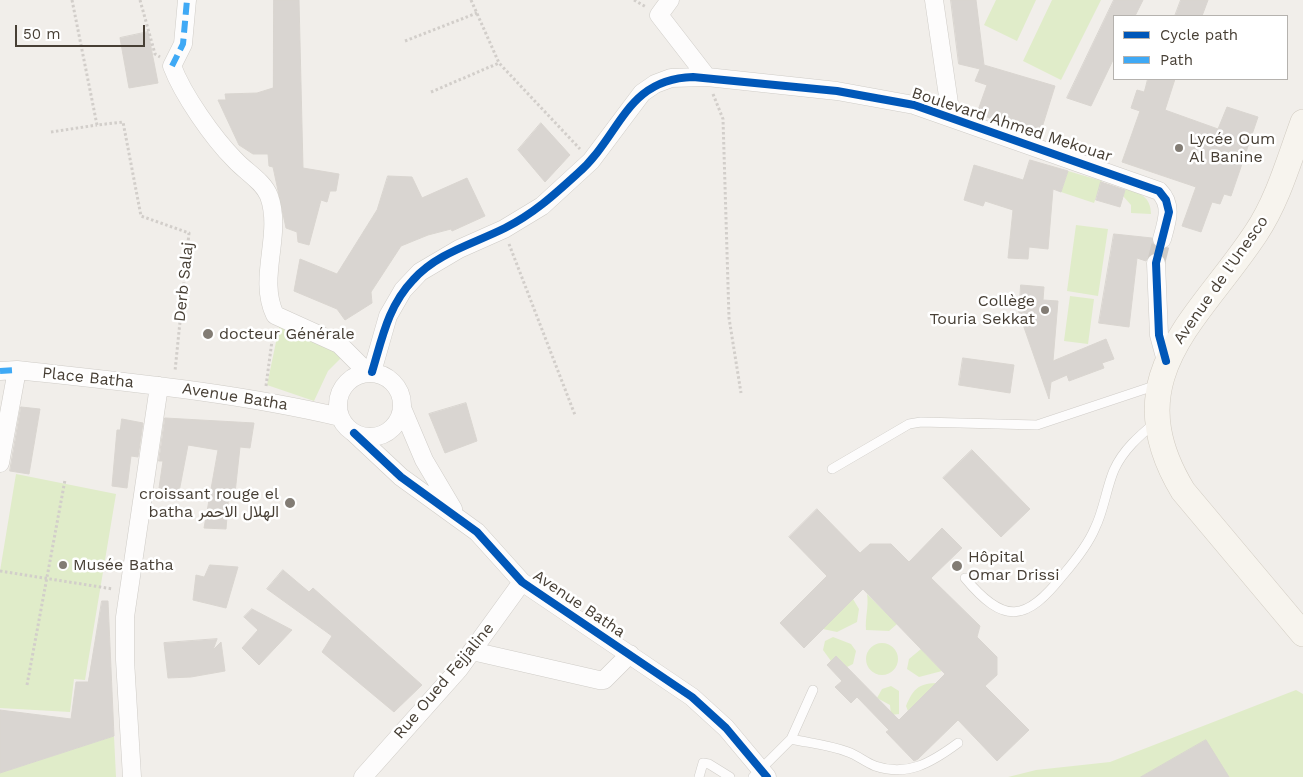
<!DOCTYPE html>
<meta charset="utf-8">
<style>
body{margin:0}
#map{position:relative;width:1303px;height:777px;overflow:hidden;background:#f1eeea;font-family:"Work Sans",sans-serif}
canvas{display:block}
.legend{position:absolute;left:1113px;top:15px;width:175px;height:65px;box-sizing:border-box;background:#fff;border:1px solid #b5b2ae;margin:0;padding:6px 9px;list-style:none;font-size:15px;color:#473f35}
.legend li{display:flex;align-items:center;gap:10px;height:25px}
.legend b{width:25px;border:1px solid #b5b2ae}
.scale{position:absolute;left:15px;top:25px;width:130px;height:22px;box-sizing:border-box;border:2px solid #473f35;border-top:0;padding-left:6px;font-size:15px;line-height:18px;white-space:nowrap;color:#473f35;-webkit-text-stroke:4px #fff;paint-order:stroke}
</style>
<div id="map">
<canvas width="1303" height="777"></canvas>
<ul class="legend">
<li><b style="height:6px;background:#0057b8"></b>Cycle path</li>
<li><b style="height:6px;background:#3fa9f5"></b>Path</li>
</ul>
<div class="scale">50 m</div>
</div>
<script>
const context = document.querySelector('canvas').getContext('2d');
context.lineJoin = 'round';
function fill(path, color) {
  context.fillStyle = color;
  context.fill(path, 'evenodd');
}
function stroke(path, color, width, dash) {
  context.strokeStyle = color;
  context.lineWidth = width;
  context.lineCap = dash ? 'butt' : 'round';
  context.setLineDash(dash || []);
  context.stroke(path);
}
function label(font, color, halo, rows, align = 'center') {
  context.font = font + ' "Work Sans",Vazirmatn,sans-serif';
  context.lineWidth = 5;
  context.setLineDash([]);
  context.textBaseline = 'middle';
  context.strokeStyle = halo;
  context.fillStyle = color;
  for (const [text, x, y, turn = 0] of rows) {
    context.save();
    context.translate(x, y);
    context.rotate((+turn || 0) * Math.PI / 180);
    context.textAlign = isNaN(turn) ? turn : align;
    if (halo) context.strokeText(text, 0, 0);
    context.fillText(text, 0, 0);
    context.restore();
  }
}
fill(new Path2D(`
 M996,0H1036L1017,41L984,25Z
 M1052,0H1101L1061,80L1023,61Z
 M1068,171L1102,181L1094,203L1061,192Z
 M1126,188C1140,193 1151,197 1151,214L1131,213V205L1123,196Z
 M1076,225L1108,229L1098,296L1067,291Z
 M1070,296L1094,299L1088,344L1064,341Z
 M281,318L345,354L328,371L314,401L267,385Z
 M16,474L116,494L85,680L74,679L70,712L0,708V571Z
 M867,594L897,624L889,631L866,630C865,617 869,607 867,594Z
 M853,599L859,609L857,622L837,632L823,629Z
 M833,637L851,644L856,651L853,664L847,667L836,656L831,661L823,650L825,641Z
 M866 659a16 16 0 1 1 32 0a16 16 0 1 1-32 0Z
 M921,649L942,671L919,677L907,669L909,659Z
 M936,683L908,711L906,706C913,690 917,684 936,683Z
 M891,686L899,691V714L891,715L890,705L877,698L882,689Z
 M1296,690L1303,694V777H1008L1036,770L1110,762Z
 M114,736L116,777H0V773Z`), '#e0ecc9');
const building = new Path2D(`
 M274,0H299L303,168L339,174L336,191H330L327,202L321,200L309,245L298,242L297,232L286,228L273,167L269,166L268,154H253L239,145L218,100H226L225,94L257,93L273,88Z
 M951,0H976L984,65L1055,86L1040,134L1024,129L1022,131L977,113L987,85L975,81L980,69L959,64Z
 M1114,0H1143L1135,16H1114V58L1091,106L1067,98Z
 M1181,0H1208L1202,16H1175Z
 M148,32L158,83L129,88L120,38Z
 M1148,79H1175L1165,110L1218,129L1227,107L1258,117L1231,196L1224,194L1220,204L1212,202L1201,232L1182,226L1196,187L1122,162L1140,111L1131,108L1137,90L1144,92Z
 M541,123L570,155L545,182L518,150Z
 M1030,160L1068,171L1061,192L1053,189L1048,249L1029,247L1028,259L1008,258L1013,210L985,201L983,206L964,200L974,165L1023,180Z
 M388,176L412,177L422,198L467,178L485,216L452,231L451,229L428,235L401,246L371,292L372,303L345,320L337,309L294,291L300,259L337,274L377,210Z
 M1101,182L1125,190L1120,207L1096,200Z
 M1114,234L1152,238L1155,247L1166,249L1164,256L1155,252L1150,254L1146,261L1137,258L1129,327L1099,323Z
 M1021,285L1044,287L1043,300L1058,301L1053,361L1106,339L1114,359L1102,363L1104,368L1069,381L1067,375L1051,382L1049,399L1019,313Z
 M963,358L1014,365L1010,393L959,385Z
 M466,403L477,441L445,453L429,414Z
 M21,407L40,409L29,474L10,471Z
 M165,418L254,423L250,448L240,447L235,493L229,492L226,529L204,528L218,450L188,445L179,492L159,488L163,461H159Z
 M122,419L143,423L138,457L131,456L127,488L112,486L117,430H120Z
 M972,450L1030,509L1001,537L943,478Z
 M817,509L860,553L870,544H891L909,562L942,528L962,548L931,578L980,626L977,637L997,657V675L985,686L1029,730L997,761L958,720L918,759L914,761L886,732L889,730L857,697L851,703L835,687L842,681L827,665L836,656L899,720L945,674L863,589L804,648L780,623L827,576L789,537Z
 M210,565L238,567L226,608L193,600L196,575L204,577Z
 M283,570L309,592L313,588L422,685L394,712L322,652L332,636L267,589Z
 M102,601H108L114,736L0,773V710L71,719L76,682H88Z
 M252,609L292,630L259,665L242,648L258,630L244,617Z
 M217,639L213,650L221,642L225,671L191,677L168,678L164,643Z
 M1206,740L1229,777H1141Z`);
fill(building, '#d9d5d1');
stroke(building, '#d9d5d0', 1);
stroke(new Path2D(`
 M1156,263L1162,239`), '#cfcbc6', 18, [18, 9]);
const lane = new Path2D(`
 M832,469L909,424L921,422L1037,425L1157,385
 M965,578C1004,625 1026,622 1063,575C1075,561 1088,545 1095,528C1104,510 1106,489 1114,470C1123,450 1139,436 1156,422
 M791,739C809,743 830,745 848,752C857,755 865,762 875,766C907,777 931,763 958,743
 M699,777L703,763L709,764L730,777
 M753,777L791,739L813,690`);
const street = new Path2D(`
 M187,0L183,44L172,66C183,95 213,138 235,160C246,172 263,181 269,196C283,235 257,277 275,315L339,344L367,372
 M670,0L659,15L707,77
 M934,0L951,117
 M1156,263L1159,335L1166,361
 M0,371L17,370C125,382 233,392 340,417
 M372,372L388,316L403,290L420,272L459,249L504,229L542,206L591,161L642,93L655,84L671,78L707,77L837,91L914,105L1159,191C1173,205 1167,221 1162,239
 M338 405a32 32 0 1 1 64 0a32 32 0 1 1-64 0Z
 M402,408L424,460L453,509
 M354,433L401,477L477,532L522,582L692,697L726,728L767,777
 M0,463L17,370
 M472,651L599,680H604L630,654
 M132,777L125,660V617L159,386
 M363,777L459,669L522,582`);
const secondary = new Path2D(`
 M1303,122C1289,160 1278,200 1256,233C1198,321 1114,377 1183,491L1303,634`);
stroke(lane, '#cfccc7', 10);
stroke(street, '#cfccc7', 19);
stroke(secondary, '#d1cbc1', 26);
stroke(new Path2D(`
 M72,0L97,125L123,122L141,216L189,233L175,371
 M140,0L155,54L160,57
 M471,0L499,63L580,149
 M634,0L646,7
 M405,41L477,13
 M431,92L499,63
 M713,94L723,119L729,318L741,393
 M51,132L97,125
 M509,244L575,415
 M266,386L273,333
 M0,571L113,589
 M27,685L65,480`), '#d2ceca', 3, [2.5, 2.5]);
stroke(lane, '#fdfcfc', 9);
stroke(street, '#fdfcfc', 18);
stroke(secondary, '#f7f4ee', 25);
stroke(new Path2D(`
 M172,66L183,44L187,0
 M0,371L17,370`), '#3fa9f5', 6, [12, 6]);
stroke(new Path2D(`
 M372,372C382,339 388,306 413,280C437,253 473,244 505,228C533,214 554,195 577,174C621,136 625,79 693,77L837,91L914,105L1159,191L1166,200L1169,212L1156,263L1159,335L1166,361
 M354,433L401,477L477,532L522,582L692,697L726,728L767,777`), '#0057b8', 8);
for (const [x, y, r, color] of [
 [1179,148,5,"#827c74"],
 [1045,310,5,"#827c74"],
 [208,334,6,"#827c74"],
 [290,503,6,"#827c74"],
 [63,565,5,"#827c74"],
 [957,566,6,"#827c74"]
]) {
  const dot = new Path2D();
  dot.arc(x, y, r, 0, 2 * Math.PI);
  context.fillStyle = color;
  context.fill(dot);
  stroke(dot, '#fff', 2);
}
label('16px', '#473f35', '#fff', [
 ["Boulevard Ahmed Mekouar",1012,125,18],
 ["Avenue de l'Unesco",1221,280,-55],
 ["Derb Salaj",184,282,-84],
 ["Place Batha",88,378,6],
 ["Avenue Batha",235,397,9],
 ["Avenue Batha",579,604,34],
 ["Rue Oued Fejjaline",444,681,-50]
]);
label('16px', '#473f35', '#fff', [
 ["Lycée Oum",1189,139],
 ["Al Banine",1189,157],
 ["Collège",1035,301,"right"],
 ["Touria Sekkat",1035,319,"right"],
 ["docteur Générale",219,334],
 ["croissant rouge el",279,494,"right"],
 ["batha الهلال الاحمر",279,512,"right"],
 ["Hôpital",968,557],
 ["Omar Drissi",968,575],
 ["Musée Batha",73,565]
], 'left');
</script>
